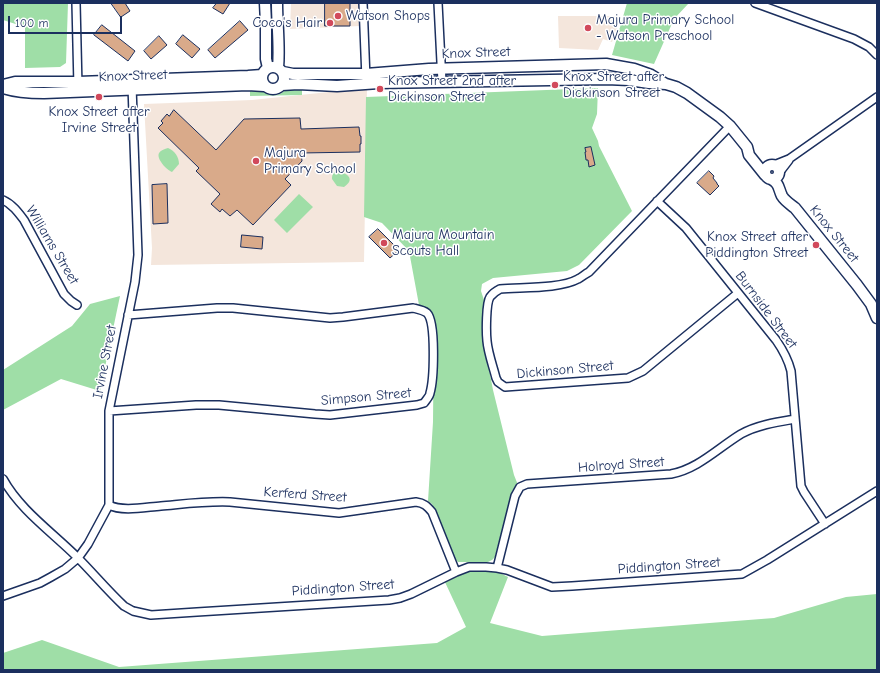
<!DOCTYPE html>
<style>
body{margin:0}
#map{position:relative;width:880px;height:673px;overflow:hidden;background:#fff;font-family:"Comic Neue",sans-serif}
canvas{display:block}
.frame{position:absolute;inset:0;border:4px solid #1b2f5e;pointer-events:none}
.scale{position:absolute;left:8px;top:16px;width:114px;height:18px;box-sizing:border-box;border:2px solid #1b2f5e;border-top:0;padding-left:5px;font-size:12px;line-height:14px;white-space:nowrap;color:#1b2f5e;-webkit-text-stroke:3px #fff;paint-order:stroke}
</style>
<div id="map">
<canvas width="880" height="673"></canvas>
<div class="frame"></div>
<div class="scale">100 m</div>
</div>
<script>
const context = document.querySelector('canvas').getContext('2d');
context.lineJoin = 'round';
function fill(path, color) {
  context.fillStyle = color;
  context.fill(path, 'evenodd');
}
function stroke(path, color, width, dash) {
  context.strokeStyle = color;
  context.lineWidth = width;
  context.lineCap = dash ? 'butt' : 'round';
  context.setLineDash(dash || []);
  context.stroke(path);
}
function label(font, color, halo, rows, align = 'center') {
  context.font = font + ' "Comic Neue",sans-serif';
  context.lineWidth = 3;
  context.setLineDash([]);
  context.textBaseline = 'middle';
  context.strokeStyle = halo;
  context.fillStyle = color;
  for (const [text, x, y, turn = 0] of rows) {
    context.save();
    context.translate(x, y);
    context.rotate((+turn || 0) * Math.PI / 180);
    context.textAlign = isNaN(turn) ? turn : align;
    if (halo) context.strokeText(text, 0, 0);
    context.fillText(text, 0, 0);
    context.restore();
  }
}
fill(new Path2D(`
 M291,3H360V26L290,29Z
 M621,16L612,42L603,39L598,50L559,48L558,16Z
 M367,88L364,262L151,265L152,248L144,104L252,100Z`), '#f4e6dc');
fill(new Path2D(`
 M3,3H68L66,63L60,67L25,68V27L3,20Z
 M627,3H689L674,19L654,64L612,55Z
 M302,87V95L250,96V91H262L271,95H276L280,94L288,89Z
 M598,88L597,114L592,128L598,141L599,146L632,211L579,265L567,271L493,278L482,284L481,291L484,300L483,337L493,390L514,475L518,485L512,491L495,557L492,560L488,562H458L454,558L435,511L432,504L428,501L433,422L434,316L427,308L419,305L409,251L382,223L364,217L366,97Z
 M168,148C175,151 179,157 179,164L172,172C167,170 156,159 159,153C161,150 165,149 168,148Z
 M337,171C347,173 356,179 344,187L337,186L332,179C332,175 333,172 337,171Z
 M299,194L313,207L287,233L274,220Z
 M120,296L100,391L61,379L3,410V370L72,326L90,304Z
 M464,571L498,572L508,577L490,623L542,636L774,618L846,597L877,594V670H3V653L42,640L119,667L437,643L466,627L444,580Z`), '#9fdea7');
const building = new Path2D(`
 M111,3H125L130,11L121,17Z
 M217,3H230L223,14L213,8Z
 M325,3H350V26H325Z
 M240,21L248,30L215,58L208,50Z
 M102,25L135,51L128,61L94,35Z
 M183,35L200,49L192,58L176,44Z
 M159,36L167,45L151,59L144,51Z
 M174,110L216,150L244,119L300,118L301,129L359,127L360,136H361V144H360V152L301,153L302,161L285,179L291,185L253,225L237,210L230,216L222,209L220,212L211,204L220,194L196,171L199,168L158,128L163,123L161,121L167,114L169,116Z
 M591,147L595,165L589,167L588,160H586L585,152H586L585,148Z
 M709,171L714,176L713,178L717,183V184L719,186L710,195L697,183Z
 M167,184L168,223L153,224L152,185Z
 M378,229L399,250L390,258L369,237Z
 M242,235L263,237L262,249L241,247Z`);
fill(building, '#d9aa8a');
stroke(building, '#1b2f5e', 1);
const street = new Path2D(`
 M76,3L78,87
 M363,3L366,79
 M438,3L442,82
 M755,3L854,39L869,47L877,55
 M730,126L589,272C585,274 582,277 578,279C560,289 521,287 500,289C496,291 493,293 490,297C486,303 486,332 487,341C488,353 493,366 496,378L498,382L505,387L628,378L643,371L738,293
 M774,165L789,159L877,97
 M779,173L789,160
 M3,200C12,204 18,212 24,220L64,294L71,301L77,305
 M657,201L686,228L776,340C783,350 788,359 791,371L801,486L804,492L825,524
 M109,411L196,405H219L315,414L330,415L417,405L424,403C426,400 430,396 430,393C434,379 436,322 427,313C423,310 417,309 413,308L343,317L330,318L233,308H217L128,315
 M3,479C20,510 52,532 77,557C93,573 107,590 124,606L133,611L151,615L197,612L389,600L400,598L411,594L456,572L469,567H486L497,568L507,570L552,587L572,586L742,574L767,560L877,491
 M109,505C122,512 146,507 161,506C184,504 207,501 230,502L339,513L416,502C424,503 427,506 432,512L456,572
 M497,568L515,496L520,487L527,484L671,474C698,469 718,448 741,434C757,425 777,422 795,419
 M3,596L40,583L51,577L65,569L78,558L88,544L109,505V411L135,282L138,255L132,86`);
const secondary = new Path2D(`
 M265,3L266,23V59L268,68
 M277,3C277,25 280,47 278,68
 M262 78a11 11 0 1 1 22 0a11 11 0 1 1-22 0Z
 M283,72L293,74H366L429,69L606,64L634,69L651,75L664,83
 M3,85L15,82H78L248,76L262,75
 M282,85L298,84L337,86L379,83L607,79L629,80L649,83L666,84L676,87L687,93L720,117L730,126L747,147L749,155L765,175
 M3,88C16,92 30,93 44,93L248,85L264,86
 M765 172a7 7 0 1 1 14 0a7 7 0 1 1-14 0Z
 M771,179C780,184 778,188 782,196C785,201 790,204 795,208L857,285L871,304L877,318`);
stroke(street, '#1b2f5e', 10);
stroke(secondary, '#1b2f5e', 13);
stroke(street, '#fff', 7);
stroke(secondary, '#fff', 10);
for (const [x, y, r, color] of [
 [338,16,4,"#d1495b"],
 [330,23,4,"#d1495b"],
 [588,28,4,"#d1495b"],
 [555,85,4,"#d1495b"],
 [380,89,4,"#d1495b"],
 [99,97,4,"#d1495b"],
 [256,161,4,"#d1495b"],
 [384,243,4,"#d1495b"],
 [816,245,4,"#d1495b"]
]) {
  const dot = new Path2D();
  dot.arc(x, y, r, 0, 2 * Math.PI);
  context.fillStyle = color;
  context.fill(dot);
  stroke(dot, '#fff', 1.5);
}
label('14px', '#1b2f5e', '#fff', [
 ["Watson Shops",346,16],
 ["Majura Primary School",596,20],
 ["- Watson Preschool",596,36],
 ["Coco's Hair",322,23,"right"],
 ["Knox Street after",563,77],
 ["Dickinson Street",563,93],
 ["Knox Street 2nd after",388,81],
 ["Dickinson Street",388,97],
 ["Knox Street after",99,112,"center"],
 ["Irvine Street",99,128,"center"],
 ["Majura",264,153],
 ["Primary School",264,169],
 ["Majura Mountain",392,235],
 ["Scouts Hall",392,251],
 ["Knox Street after",808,237,"right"],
 ["Piddington Street",808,253,"right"]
], 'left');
label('14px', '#1b2f5e', '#fff', [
 ["Knox Street",476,53,-2],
 ["Knox Street",133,76,-2],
 ["Knox Street",834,234,51],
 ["Williams Street",52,245,59],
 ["Burnside Street",766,310,53],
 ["Irvine Street",105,362,-79],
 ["Dickinson Street",565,370,-5],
 ["Simpson Street",366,397,-5],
 ["Holroyd Street",621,465,-4],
 ["Kerferd Street",305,495,4],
 ["Piddington Street",669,566,-4],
 ["Piddington Street",343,588,-4]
]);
</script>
